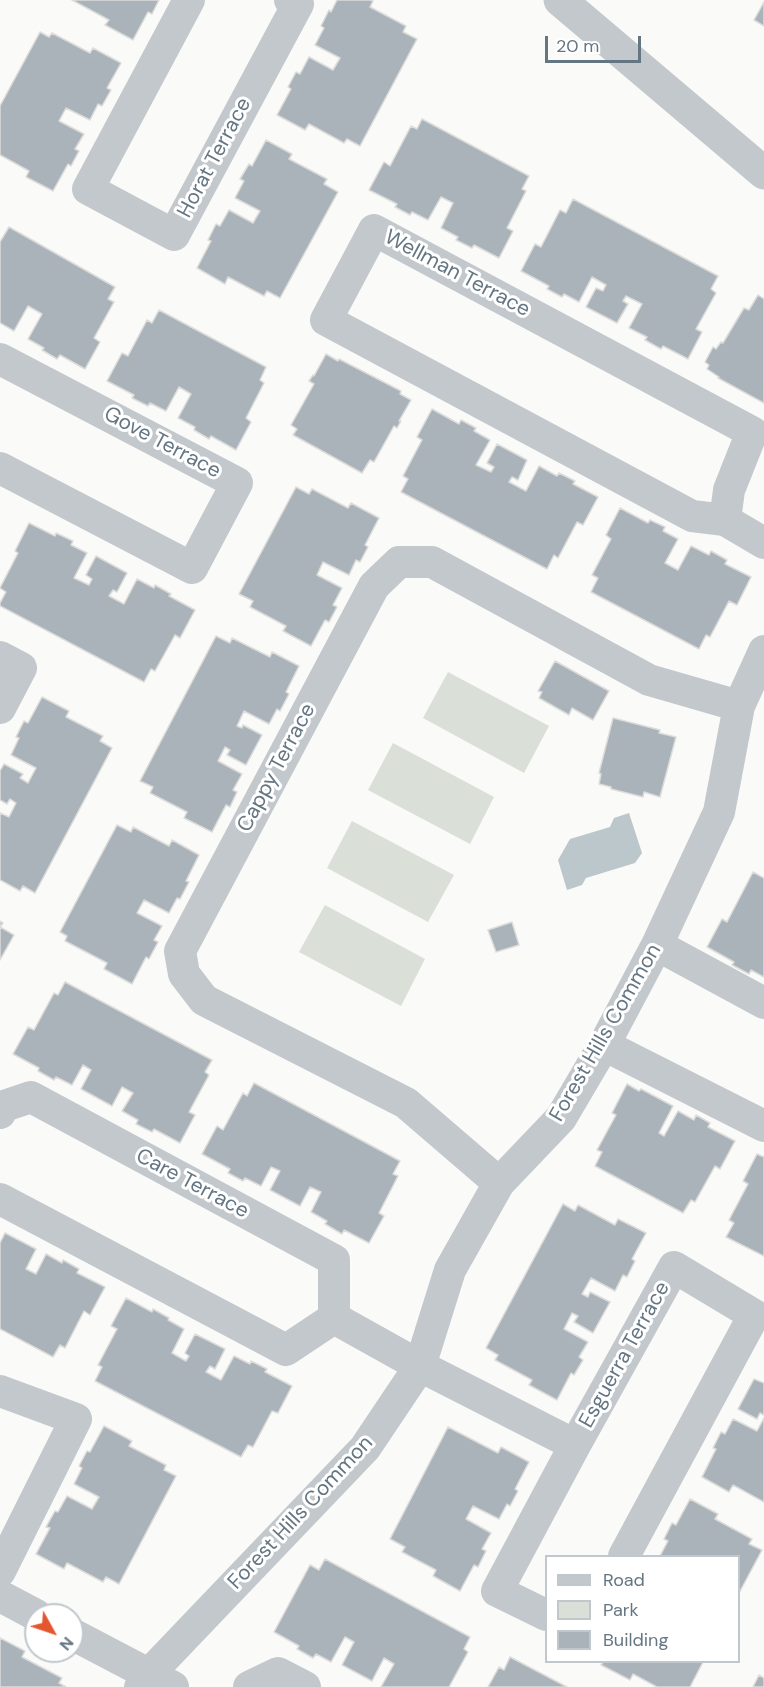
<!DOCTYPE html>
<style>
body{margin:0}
#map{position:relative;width:764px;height:1687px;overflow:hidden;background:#fafaf8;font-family:"DM Sans",sans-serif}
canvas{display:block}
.legend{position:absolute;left:545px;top:1555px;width:195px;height:108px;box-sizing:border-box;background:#fff;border:2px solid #c1c8cd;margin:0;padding:8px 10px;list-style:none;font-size:18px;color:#657683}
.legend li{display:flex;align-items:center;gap:12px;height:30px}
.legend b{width:30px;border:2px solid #c1c8cd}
.north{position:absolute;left:24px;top:1603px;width:60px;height:60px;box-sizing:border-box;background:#fff;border:2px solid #c1c8cd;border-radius:50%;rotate:130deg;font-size:16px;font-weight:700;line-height:24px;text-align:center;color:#657683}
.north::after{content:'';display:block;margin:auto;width:21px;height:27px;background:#e4572e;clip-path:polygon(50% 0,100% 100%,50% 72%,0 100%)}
.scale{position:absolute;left:545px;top:36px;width:96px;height:27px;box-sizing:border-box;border:3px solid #657683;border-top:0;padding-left:8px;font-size:18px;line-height:21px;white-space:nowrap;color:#657683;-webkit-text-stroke:4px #fff;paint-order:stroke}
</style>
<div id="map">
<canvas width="764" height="1687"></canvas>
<ul class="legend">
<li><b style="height:8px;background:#c3c8cc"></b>Road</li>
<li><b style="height:16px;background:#dadfd7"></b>Park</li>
<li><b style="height:16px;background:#aab3b9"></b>Building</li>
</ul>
<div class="north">N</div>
<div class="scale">20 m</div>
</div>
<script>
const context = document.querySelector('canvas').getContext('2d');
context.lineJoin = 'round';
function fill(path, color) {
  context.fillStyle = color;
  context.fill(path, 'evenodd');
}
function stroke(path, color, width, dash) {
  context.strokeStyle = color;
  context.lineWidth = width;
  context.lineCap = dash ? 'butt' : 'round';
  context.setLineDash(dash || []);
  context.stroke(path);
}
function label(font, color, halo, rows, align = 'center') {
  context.font = font + ' "DM Sans",sans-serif';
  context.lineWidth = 6;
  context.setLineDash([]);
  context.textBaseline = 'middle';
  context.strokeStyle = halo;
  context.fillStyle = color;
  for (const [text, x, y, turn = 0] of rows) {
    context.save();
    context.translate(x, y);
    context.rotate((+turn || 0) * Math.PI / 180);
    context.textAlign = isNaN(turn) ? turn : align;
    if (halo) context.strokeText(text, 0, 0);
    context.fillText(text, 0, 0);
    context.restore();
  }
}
fill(new Path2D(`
 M448,672L549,726L524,773L423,718Z
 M393,743L494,797L470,844L368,790Z
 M352,821L454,875L428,922L327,868Z
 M325,905L425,959L401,1006L299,952Z`), '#dadfd7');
fill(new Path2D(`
 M629,813L642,853L635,863L586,878L582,885L567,890L558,860L570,839L610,827L614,818Z`), '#bbc7cb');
const building = new Path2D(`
 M72,0H159L152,14L148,12L133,40L105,25L109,20Z
 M337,0H370L373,1L370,7L406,26L403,32L417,39L360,146L347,139L344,143L309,124L305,130L277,115L291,89L288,87L296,72L300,74L309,57L333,70L340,58L315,45L324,28L321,26L329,10L331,12Z
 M764,2V26L754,20Z
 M40,32L49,37L52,33L90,53L93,48L121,63L107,88L111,90L102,106L98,104L90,120L66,108L59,121L84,134L75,149L79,151L71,166L68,164L53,191L26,177L29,171L0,155V106Z
 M422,119L529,176L522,189L526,191L507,228L513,231L499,258L474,245L472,248L456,240L458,237L441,228L453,203L441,197L428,220L412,212L410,215L395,207L397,204L369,190L384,162L390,166L411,126L417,129Z
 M266,140L292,154L289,159L327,179L324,184L338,192L280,298L267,291L264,296L228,277L225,284L197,268L211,241L208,240L216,224L220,226L229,210L253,223L260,211L235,198L244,181L240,179L249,164L252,166Z
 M573,199L718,276L711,289L716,293L696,329L702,332L688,359L663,346L661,349L645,340L647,337L629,328L642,304L626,296L623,301L628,304L617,323L586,307L596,288L603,291L606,285L592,277L579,302L564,294L562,297L547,289L549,286L521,271L535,244L541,247L560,210L566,213Z
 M9,227L115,287L108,299L114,302L94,338L100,342L85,369L60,355L57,359L42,350L44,348L28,339L42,314L28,306L14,331L0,323V242Z
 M758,295L764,299V403L718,378L719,377L707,369L709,365L705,362L713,347L716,349L721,342L723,343L744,308L749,310Z
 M159,310L266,367L260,380L264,383L246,418L251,422L236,450L211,436L209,439L194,430L195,427L178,418L191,394L179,387L166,411L150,403L148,406L132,398L134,395L107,381L122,353L128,356L147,320L152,323Z
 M326,354L338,361L339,359L401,391L400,394L411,400L399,421H401L397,428L394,426L374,462L370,460L362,473L293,435L297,429L291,425L314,384L309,381L313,375L314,376Z
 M432,409L459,424L461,420L476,428L474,431L490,440L476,465L491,472L494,467L487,463L497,444L527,460L518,480L512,477L509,482L526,491L539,466L557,476L559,473L575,481L573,484L598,497L583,525L577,522L558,558L554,555L547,569L401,492L408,479L403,476L422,440L417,437Z
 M296,487L309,494L312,489L348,508L351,503L379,518L365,545L368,547L360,562L356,560L349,575L323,562L317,575L342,588L333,605L337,607L329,622L325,620L311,646L283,631L286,626L250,607L253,601L239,594Z
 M620,508L648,523L650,520L665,527L663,531L678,539L665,563L678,570L691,546L709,555L711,551L727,560L725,564L751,577L737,605L729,601L710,637L706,635L699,649L591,592L598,578L592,575L611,539L606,535Z
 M29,523L55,536L56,533L73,541L71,545L87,553L74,578L89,585L92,579L86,575L96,556L127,573L117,592L113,590L109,596L124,604L137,579L154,588L155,585L171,594L169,596L195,610L180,638L175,635L155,671L151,669L144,682L0,606V603L6,592L0,588L18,553L15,551Z
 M216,636L230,643L232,638L270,657L272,652L299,666L286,692L289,694L280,711L277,709L269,724L244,711L237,726L242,728L243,725L262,735L246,765L227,755L230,750L225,747L218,761L242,774L233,790L237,792L230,807L226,805L212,832L184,818L187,812L150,793L153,787L140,781Z
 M555,661L609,691L593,720L572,708L569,715L539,698L542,692L538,691Z
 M42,697L69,711L66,717L103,736L100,741L112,748L35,893L23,886L20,891L0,880V813L9,817L16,803L10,799L7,804L0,800V771L4,764L23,774L20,778L28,783L36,768L11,755L19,738L16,737L24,721L28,723Z
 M613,718L660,730L659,733L676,737L660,797L644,792L643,797L611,789V787L599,784L601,774L599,773Z
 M117,825L131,832L133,827L169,846L172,840L199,855L186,881L189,882L180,899L177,898L169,913L144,900L137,913L162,926L154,940L158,942L149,959L146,957L132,984L104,969L107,963L65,941L67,936L60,932Z
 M753,872L764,878V977L751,970L749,974L732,965L734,962L707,947L722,919L727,922Z
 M0,921L3,923L0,927L14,935L0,960Z
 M512,922L519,945L496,952L488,930Z
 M65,982L212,1060L205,1072L209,1075L189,1112L195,1115L180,1143L154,1129L152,1132L136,1124L138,1120L122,1111L133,1093L122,1087L112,1106L81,1089L91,1070L83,1065L72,1085L56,1077L54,1080L38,1071L39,1068L13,1054L28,1027L34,1030L54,993L58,995Z
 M254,1083L400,1161L393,1174L398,1176L379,1213L384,1216L369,1243L344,1230L342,1234L325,1224L327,1221L311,1212L321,1192L310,1187L300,1206L270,1190L280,1171L271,1167L261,1186L245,1178L243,1181L228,1173L230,1169L202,1154L217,1126L223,1130L243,1093L247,1096Z
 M627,1084L639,1091L641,1089L673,1106L659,1133L664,1136L678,1111L694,1120L696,1115L710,1123L708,1127L735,1141L720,1169L715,1166L695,1202L691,1200L683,1213L595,1166L602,1152L597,1150L616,1115L612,1113Z
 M757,1154L764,1157V1256L726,1237L734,1223L729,1220L748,1184L743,1181Z
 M563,1204L575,1211L578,1205L615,1225L618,1219L646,1233L632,1259L635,1261L627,1277L623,1275L615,1291L591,1278L582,1294L588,1297L590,1292L610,1302L593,1333L574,1322L578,1316L572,1313L564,1329L588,1342L579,1357L583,1360L574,1375L571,1373L557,1400L529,1385L532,1380L495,1360L498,1355L486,1348Z
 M5,1233L36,1249L26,1269L36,1274L46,1254L62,1263L63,1260L79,1269L77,1273L105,1287L90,1315L84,1311L65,1348L60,1345L53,1357L0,1329V1243Z
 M126,1298L152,1312L153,1309L169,1318L168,1320L184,1329L172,1353L186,1361L189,1356L185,1353L195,1334L225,1349L215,1369L210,1366L206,1372L221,1380L234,1356L250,1364L251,1361L267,1369L265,1372L292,1386L278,1413L272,1411L253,1447L248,1445L241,1457L95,1381L102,1367L98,1365L117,1329L111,1326Z
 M754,1379L764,1383V1415L760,1413L757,1419L738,1409Z
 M764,1418V1502L733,1485L729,1492L702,1477L716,1449L713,1448L721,1432L725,1434L733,1419L757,1431Z
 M104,1426L132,1441L129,1446L166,1465L164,1470L176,1476L119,1584L106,1577L103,1582L67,1563L64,1569L36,1554L50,1528L46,1527L55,1511L58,1512L67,1496L92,1509L99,1497L74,1484L82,1468L79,1466L87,1451L90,1452Z
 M448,1427L498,1453L501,1447L529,1462L515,1489L518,1491L510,1506L507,1504L499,1519L473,1506L466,1519L491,1533L482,1549L486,1551L478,1567L474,1565L460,1591L433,1576L436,1570L402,1552L405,1547L390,1539Z
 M690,1499L718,1514L715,1519L752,1539L749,1544L762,1550L738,1595V1556H660L668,1541L664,1539L672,1523L676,1525Z
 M325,1559L470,1637L464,1649L468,1652L449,1687H381L394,1664L384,1658L372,1681L342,1665L354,1642L345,1637L331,1662L316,1654L313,1658L297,1649L299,1646L274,1632L310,1565L319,1570Z
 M0,1638L25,1651L22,1657L62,1678L59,1683L66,1687H0Z
 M510,1657L567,1687H488L499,1667L504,1670Z
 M603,1662H703L690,1687H657L633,1674L630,1680L601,1665Z
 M759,1675L764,1678V1687H753Z`);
fill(building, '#aab3b9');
stroke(building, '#dcdcda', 1.5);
stroke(new Path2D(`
 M189,0L88,189L174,235L298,4L290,0
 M374,230L752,432L729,490L725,520L692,516L326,320Z
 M0,359L237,483L192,568L0,468
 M725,520L764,543
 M0,657L21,668L0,708
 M657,945L764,1003
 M604,1045L764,1126
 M0,1113L4,1106L31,1097L334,1260V1318L286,1350L0,1199
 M499,1183L406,1103L204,1000L184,974L180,951L374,586L399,562H432L649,680L739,706
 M334,1318L420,1366L575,1445
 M0,1391L76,1419L0,1571
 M0,1596L36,1615
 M546,1615L497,1591L575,1445L674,1267L754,1315L624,1556
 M72,1634L173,1687
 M140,1687L149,1674L365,1448L420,1366L450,1270L499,1183L561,1118L604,1045L657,945L719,812L739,706L764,651
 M249,1687L278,1673L305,1687`), '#c3c8cc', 32);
stroke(new Path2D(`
 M560,0L764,173`), '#c3c8cc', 33);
label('21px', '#657683', '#fff', [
 ["Horat Terrace",215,158,-62],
 ["Wellman Terrace",457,274,28],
 ["Gove Terrace",162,443,28],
 ["Cappy Terrace",277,768,-62],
 ["Forest Hills Common",606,1033,-60],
 ["Care Terrace",192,1184,28],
 ["Esguerra Terrace",625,1355,-61],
 ["Forest Hills Common",301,1513,-47]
]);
</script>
